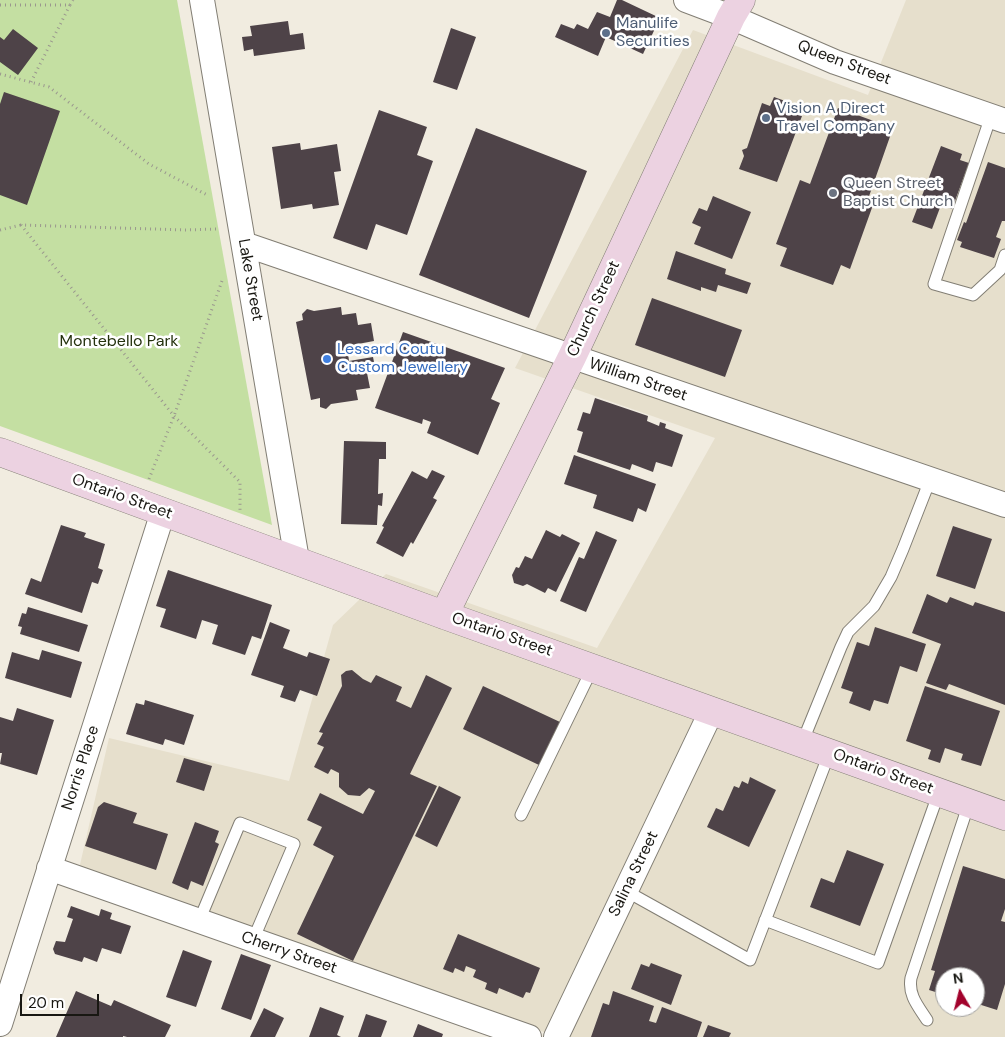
<!DOCTYPE html>
<style>
body{margin:0}
#map{position:relative;width:1005px;height:1037px;overflow:hidden;background:#f1ece0;font-family:"DM Sans",sans-serif}
canvas{display:block}
.north{position:absolute;left:935px;top:967px;width:50px;height:50px;box-sizing:border-box;background:#fff;border:1px solid #a3a2a0;border-radius:50%;rotate:352deg;font-size:14px;font-weight:700;line-height:20px;text-align:center;color:#181712}
.north::after{content:'';display:block;margin:auto;width:18px;height:22px;background:#a2022c;clip-path:polygon(50% 0,100% 100%,50% 72%,0 100%)}
.scale{position:absolute;left:20px;top:994px;width:79px;height:22px;box-sizing:border-box;border:2px solid #181712;border-top:0;padding-left:6px;font-size:15px;line-height:18px;white-space:nowrap;color:#181712;-webkit-text-stroke:4px #fff;paint-order:stroke}
</style>
<div id="map">
<canvas width="1005" height="1037"></canvas>
<div class="north">N</div>
<div class="scale">20 m</div>
</div>
<script>
const context = document.querySelector('canvas').getContext('2d');
context.lineJoin = 'round';
function fill(path, color) {
  context.fillStyle = color;
  context.fill(path, 'evenodd');
}
function stroke(path, color, width, dash) {
  context.strokeStyle = color;
  context.lineWidth = width;
  context.lineCap = dash ? 'butt' : 'round';
  context.setLineDash(dash || []);
  context.stroke(path);
}
function label(font, color, halo, rows, align = 'center') {
  context.font = font + ' "DM Sans",sans-serif';
  context.lineWidth = 5;
  context.setLineDash([]);
  context.textBaseline = 'middle';
  context.strokeStyle = halo;
  context.fillStyle = color;
  for (const [text, x, y, turn = 0] of rows) {
    context.save();
    context.translate(x, y);
    context.rotate((+turn || 0) * Math.PI / 180);
    context.textAlign = isNaN(turn) ? turn : align;
    if (halo) context.strokeText(text, 0, 0);
    context.fillText(text, 0, 0);
    context.restore();
  }
}
fill(new Path2D(`
 M906,0H1005V1037H558L79,869L109,738L289,781L333,625L386,574L597,648L715,438L515,368L693,30L868,95ZM945,977H975V1007H945Z`), '#e6dfcc');
fill(new Path2D(`
 M0,0H177L272,525L0,426Z`), '#c4dfa2');
fill(new Path2D(`
 M617,0H622L660,18L643,54L606,37L598,56L555,37L561,24L574,29L577,24L588,29L597,12L610,17Z
 M288,21L290,35L303,33L305,49L254,56L253,49L244,51L242,37L252,36L250,26Z
 M451,28L476,37L457,90L433,82Z
 M13,29L38,48L18,75L0,62V37L4,40Z
 M4,92L60,111L27,205L0,195V104Z
 M774,97L788,102L785,110L802,116L777,182L739,169L744,156L742,150L747,148L762,103L770,106Z
 M838,108L893,128L867,202L873,205L850,269L841,265L833,285L780,266L787,248L776,244L800,180L810,184Z
 M379,110L427,127L417,155L433,161L407,235L376,224L367,250L333,238Z
 M476,128L587,171L529,318L419,275Z
 M300,143L301,150L337,144L341,171L334,172L339,205L313,209L312,204L281,209L272,147Z
 M941,146L962,154L960,160L969,163L952,209L941,205L932,229L912,222Z
 M988,162L1005,168V221H1002L996,237L1001,239L994,258L960,247L962,242L957,240L964,222L966,223Z
 M713,196L751,212L732,259L694,244L701,227L692,223L699,208L707,211Z
 M676,251L726,269L725,274L751,283L747,294L718,285L716,292L701,287V291L667,279Z
 M652,298L742,330L725,377L635,345Z
 M341,307L342,315L356,313L358,325L371,323L374,341L347,346L349,361L373,357L376,372L367,373L370,388L356,390L358,400L331,404L326,409L320,407V398L311,400L296,322L303,320L302,314L307,309L314,311Z
 M403,332L505,368L491,399L500,403L478,455L427,433L431,422L423,419L422,424L375,408Z
 M595,398L648,416L647,421L659,426L660,422L666,424L665,428L683,435L672,467L656,462L653,472L632,464L630,470L577,452L583,432L577,430L583,412L590,414Z
 M344,441L386,442V459H379L378,494L383,493L382,506L378,505L377,525L341,524Z
 M574,455L656,484L646,512L638,508L633,522L593,508L597,495L564,484Z
 M432,470L445,476L433,498L437,500L413,544L411,542L403,557L376,543L384,527L382,526L412,471L427,479Z
 M61,525L86,533L84,537L105,544L98,568L103,570L98,584L92,582L82,613L25,594L31,578L41,582Z
 M953,526L992,539L975,589L936,576Z
 M546,530L560,537L562,534L580,543L556,592L548,588L545,593L527,584L523,586L514,583L512,575L516,567L519,568L525,556L532,559Z
 M596,531L617,540L586,612L560,601L579,557L584,559Z
 M168,570L272,605L261,639L252,636L245,655L212,644L218,625L202,620L196,639L160,627L166,609L156,606Z
 M927,594L947,603L950,597L973,606L975,602L1005,612V705L949,684L946,690L926,683L941,644L912,633Z
 M28,607L88,625L79,652L20,634L22,627L18,626L22,613L26,614Z
 M270,622L290,630L283,648L307,657L309,652L330,659L317,696L300,690L295,702L280,697L284,686L251,675Z
 M875,627L926,644L917,672L900,666L888,704L874,700L870,711L849,703L853,692L841,688L857,642L869,646Z
 M42,650L82,662L71,698L5,678L12,652L39,660Z
 M352,670L363,679L371,683L376,675L402,687L396,701L411,708L426,675L452,688L410,774L437,786L353,961L297,934L334,856L313,845L322,827L307,820L320,793L363,814L375,791L369,788L360,796L348,795L339,787V773L331,769L328,774L314,767L324,747L317,744L323,733L319,732L342,686L341,675L346,671Z
 M483,686L560,722L539,765L463,729Z
 M925,686L1000,711L981,766L961,760L963,754L945,748L940,763L928,759L931,750L906,741Z
 M145,700L194,715L184,745L165,739L163,745L126,734L136,703L144,705Z
 M17,708L54,720L37,775L0,764L2,753H0V717L13,721Z
 M184,758L212,766L204,791L176,782Z
 M750,777L776,790L749,847L707,827L716,808L723,811L734,786L739,788L742,781L748,784Z
 M439,786L461,797L437,847L415,836Z
 M104,802L137,813L133,823L168,834L156,870L85,846L98,807Z
 M195,822L219,831L215,842L219,844L203,886L191,881L188,890L172,883Z
 M847,850L884,864L860,926L810,907L821,878L834,883Z
 M963,866L1005,879V909L1001,921L1005,922V984L997,1010L975,1003V977H945V995L929,990L935,971L931,970Z
 M71,906L99,916L101,909L112,913L110,919L131,926L121,954L102,948L97,962L84,957L82,962L55,954L53,949L56,941L65,942L73,919L67,917Z
 M458,934L540,968L530,993L526,992L523,998L499,988L497,994L485,989L487,983L473,977L476,970L466,966L464,972L455,968L453,973L443,969Z
 M183,950L212,961L196,1007L166,997Z
 M241,954L271,965L251,1020L221,1009Z
 M651,963L682,975L671,1005L631,989L641,964L649,967Z
 M76,991L111,1006L114,1000L171,1025L165,1037H127L123,1036V1037H56Z
 M613,991L654,1006L649,1021L656,1023L662,1007L702,1022L697,1037H591L603,1003L609,1005Z
 M320,1007L344,1016L337,1035L341,1037H309Z
 M264,1008L284,1018L275,1037H250Z
 M366,1014L387,1021L381,1037H358Z
 M418,1024L443,1034L442,1037H413Z
 M708,1025L731,1033L729,1037H703Z`), '#4e4348');
const lane = new Path2D(`
 M991,116L934,284L973,295L1000,270L1005,255
 M802,743L841,647L848,632L874,606L891,577L903,549L930,480
 M521,815L593,667
 M626,891L750,960L829,754
 M765,920L878,963L939,792
 M199,921L240,823L294,844L253,940
 M927,1020C918,1006 908,995 911,978L969,803`);
const street = new Path2D(`
 M202,0L297,560
 M686,0L731,17L835,62L1005,121
 M244,244L1005,505
 M49,868L529,1037
 M0,1024L163,512
 M556,1037L712,710`);
const secondary = new Path2D(`
 M0,452L444,615L1005,816
 M444,615L572,357L731,17L741,0`);
stroke(lane, '#827e74', 13);
stroke(street, '#827e74', 26);
stroke(secondary, '#827e74', 29);
stroke(new Path2D(`
 M0,5H70L73,0
 M0,74L49,87L149,164L209,196
 M31,82L70,5
 M216,229L186,230L21,225L174,416L240,482V511
 M0,230L21,225
 M149,479L174,416L223,278`), '#9a978e', 3, [1, 4]);
stroke(lane, '#fff', 11);
stroke(street, '#fff', 24);
stroke(secondary, '#ecd2e1', 28);
for (const [x, y, r, color] of [
 [606,33,5,"#5c6f8a"],
 [766,118,5,"#5c6f8a"],
 [833,193,5,"#6b7280"],
 [327,359,5,"#3f7fe0"]
]) {
  const dot = new Path2D();
  dot.arc(x, y, r, 0, 2 * Math.PI);
  context.fillStyle = color;
  context.fill(dot);
  stroke(dot, '#fff', 2);
}
label('16px', '#4e5e75', '#fff', [
 ["Manulife",616,24],
 ["Securities",616,42],
 ["Vision A Direct",776,109],
 ["Travel Company",776,127]
], 'left');
label('16px', '#181712', '#fff', [
 ["Queen Street",844,63,21],
 ["Lake Street",250,280,80],
 ["Church Street",594,309,-65],
 ["William Street",638,380,19],
 ["Ontario Street",122,497,20],
 ["Ontario Street",502,635,19],
 ["Norris Place",81,768,-72],
 ["Ontario Street",883,772,20],
 ["Salina Street",634,874,-64],
 ["Cherry Street",289,953,19]
]);
label('16px', '#5b616d', '#fff', [
 ["Queen Street",843,184],
 ["Baptist Church",843,202]
], 'left');
label('16px', '#25320e', '#fff', [
 ["Montebello Park",119,342]
]);
label('16px', '#366cbe', '#fff', [
 ["Lessard Coutu",337,350],
 ["Custom Jewellery",337,368]
], 'left');
</script>
